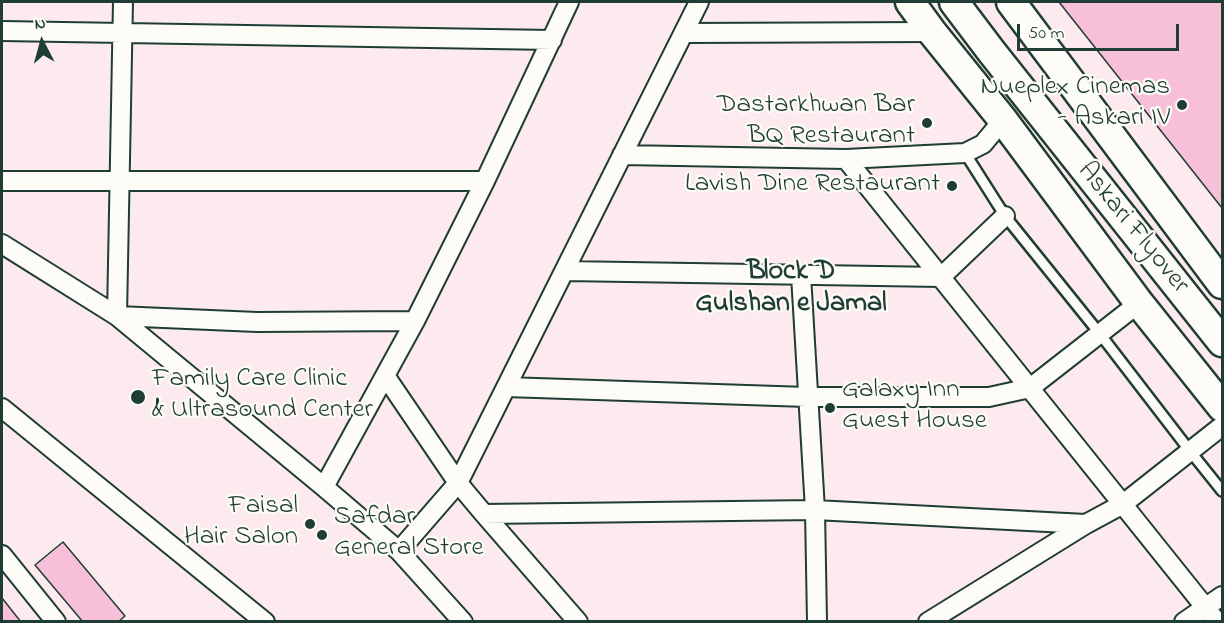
<!DOCTYPE html>
<style>
body{margin:0}
#map{position:relative;width:1224px;height:623px;overflow:hidden;background:#fceaee;font-family:"Indie Flower",sans-serif}
canvas{display:block}
.frame{position:absolute;inset:0;border:3px solid #1f3d34;pointer-events:none}
.north{position:absolute;left:12px;top:12px;width:60px;height:60px;-webkit-text-stroke:4px #fdfcf7;paint-order:stroke;rotate:354deg;font-size:16px;font-weight:700;line-height:24px;text-align:center;color:#1f3d34}
.north::after{content:'';display:block;margin:auto;width:21px;height:27px;background:#1f3d34;clip-path:polygon(50% 0,100% 100%,50% 72%,0 100%)}
.scale{position:absolute;left:1017px;top:24px;width:162px;height:27px;box-sizing:border-box;border:3px solid #1f3d34;border-top:0;padding-left:8px;font-size:18px;line-height:21px;white-space:nowrap;color:#1f3d34;-webkit-text-stroke:4px #fdfcf7;paint-order:stroke}
</style>
<div id="map">
<canvas width="1224" height="623"></canvas>
<div class="frame"></div>
<div class="north">N</div>
<div class="scale">50 m</div>
</div>
<script>
const context = document.querySelector('canvas').getContext('2d');
context.lineJoin = 'round';
function fill(path, color) {
  context.fillStyle = color;
  context.fill(path, 'evenodd');
}
function stroke(path, color, width, dash) {
  context.strokeStyle = color;
  context.lineWidth = width;
  context.lineCap = dash ? 'butt' : 'round';
  context.setLineDash(dash || []);
  context.stroke(path);
}
function label(font, color, halo, rows, align = 'center') {
  context.font = font + ' "Indie Flower",sans-serif';
  context.lineWidth = 4.5;
  context.setLineDash([]);
  context.textBaseline = 'middle';
  context.strokeStyle = halo;
  context.fillStyle = color;
  for (const [text, x, y, turn = 0] of rows) {
    context.save();
    context.translate(x, y);
    context.rotate((+turn || 0) * Math.PI / 180);
    context.textAlign = isNaN(turn) ? turn : align;
    if (halo) context.strokeText(text, 0, 0);
    context.fillText(text, 0, 0);
    context.restore();
  }
}
const building = new Path2D(`
 M1059,2H1222V208Z
 M63,542L125,616L118,622H83L35,565Z
 M2,598L21,622H2Z`);
fill(building, '#f8c0d8');
stroke(building, '#1f3d34', 1.5);
const lane = new Path2D(`
 M965,153L1005,216L1100,334L1190,451L1222,491`);
const street = new Path2D(`
 M123,2L117,316L257,322L415,321
 M2,31L552,40
 M684,33L932,32
 M622,155L846,159L965,153L983,144L1003,120
 M846,159L1217,622
 M2,181H485
 M2,244L117,316L324,487L399,551L463,622
 M565,271L941,277L1005,216
 M801,275L815,510L817,622
 M386,377L458,483L484,514L578,622
 M506,387L807,397H989L1030,388L1139,303
 M2,408L265,622
 M324,487L415,321L485,181L569,2
 M484,514L815,510L1086,524
 M399,551L458,483L699,2
 M2,555L56,622
 M928,622L1086,524L1123,504L1222,426
 M1184,622L1222,596`);
const primary = new Path2D(`
 M910,2L932,32L1003,120L1139,303L1222,407
 M954,2L991,51L1222,342
 M1011,2L1222,284`);
stroke(lane, '#1f3d34', 14);
stroke(street, '#1f3d34', 22);
stroke(primary, '#1f3d34', 33);
stroke(lane, '#fdfcf7', 9);
stroke(street, '#fdfcf7', 18);
stroke(primary, '#fdfcf7', 28);
for (const [x, y, r, color] of [
 [1182,105,6,"#1f3d34"],
 [927,123,6,"#1f3d34"],
 [952,186,6,"#1f3d34"],
 [138,397,8,"#1f3d34"],
 [830,408,6,"#1f3d34"],
 [310,524,6,"#1f3d34"],
 [322,535,6,"#1f3d34"]
]) {
  const dot = new Path2D();
  dot.arc(x, y, r, 0, 2 * Math.PI);
  context.fillStyle = color;
  context.fill(dot);
  stroke(dot, '#fdfcf7', 2);
}
label('27px', '#1f3d34', '#fdfcf7', [
 ["Nueplex Cinemas",1170,89],
 ["- Askari IV",1170,120],
 ["Dastarkhwan Bar",915,107],
 ["BQ Restaurant",915,138],
 ["Lavish Dine Restaurant",940,186],
 ["Family Care Clinic",152,381,"left"],
 ["& Ultrasound Center",152,412,"left"],
 ["Galaxy Inn",842,392,"left"],
 ["Guest House",842,423,"left"],
 ["Faisal",298,508],
 ["Hair Salon",298,539],
 ["Safdar",334,519,"left"],
 ["General Store",334,550,"left"]
], 'right');
label('27px', '#1f3d34', '#fdfcf7', [
 ["Askari Flyover",1132,229,51]
]);
label('bold 28px', '#1f3d34', '#fdfcf7', [
 ["Block D",791,273],
 ["Gulshan e Jamal",791,305]
]);
</script>
